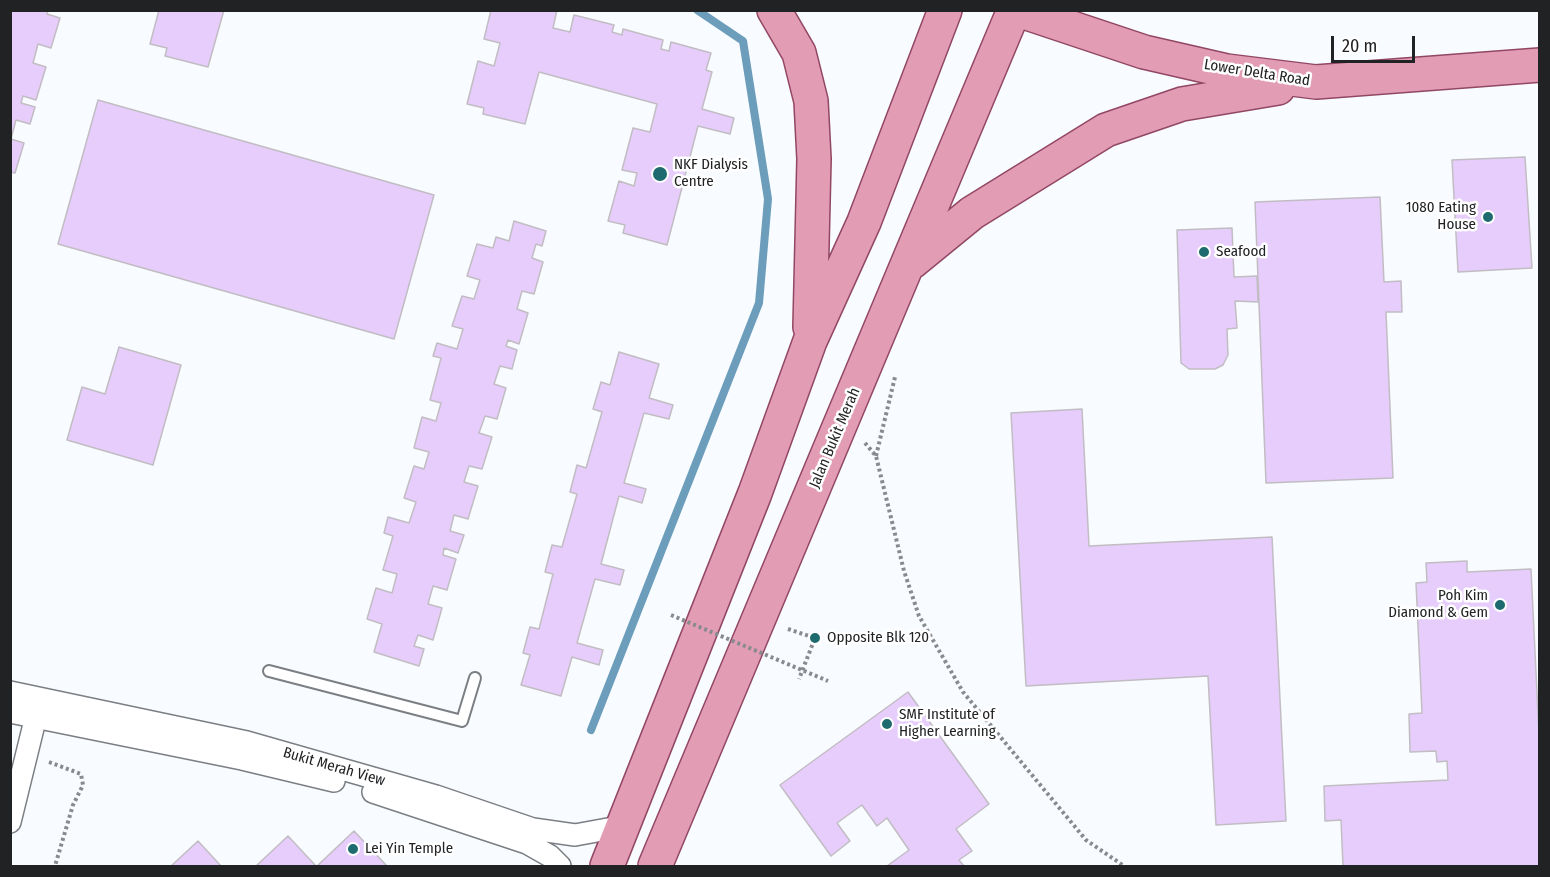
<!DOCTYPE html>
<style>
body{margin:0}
#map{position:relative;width:1550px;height:877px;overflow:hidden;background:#f8fbff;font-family:"Fira Sans Condensed",sans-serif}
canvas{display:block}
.frame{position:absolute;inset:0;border:12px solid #212224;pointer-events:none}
.scale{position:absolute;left:1331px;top:36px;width:84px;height:27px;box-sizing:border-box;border:3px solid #212224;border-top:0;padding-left:8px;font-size:18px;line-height:21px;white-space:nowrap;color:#212224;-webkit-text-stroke:4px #fff;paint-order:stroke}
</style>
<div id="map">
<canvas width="1550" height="877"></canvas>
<div class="frame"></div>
<div class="scale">20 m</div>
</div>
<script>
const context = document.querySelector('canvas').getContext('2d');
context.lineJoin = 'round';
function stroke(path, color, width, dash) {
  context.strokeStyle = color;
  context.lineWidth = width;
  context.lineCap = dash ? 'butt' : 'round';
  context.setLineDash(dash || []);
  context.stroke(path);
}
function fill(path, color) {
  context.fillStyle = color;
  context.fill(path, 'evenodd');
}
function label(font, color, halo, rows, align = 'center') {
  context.font = font + ' "Fira Sans Condensed",sans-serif';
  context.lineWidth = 5;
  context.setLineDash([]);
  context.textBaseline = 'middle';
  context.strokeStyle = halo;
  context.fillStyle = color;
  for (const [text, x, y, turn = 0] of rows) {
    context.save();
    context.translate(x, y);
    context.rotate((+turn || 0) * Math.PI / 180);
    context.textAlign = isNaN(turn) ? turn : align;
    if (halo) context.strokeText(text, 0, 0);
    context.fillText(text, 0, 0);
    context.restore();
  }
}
stroke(new Path2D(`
 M591,730L759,303L768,199L743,41L697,10`), '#6c9dba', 8);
const building = new Path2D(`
 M10,10H48L47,14L60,18L51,48L38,44L33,63L46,67L36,100L23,96L21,103L35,107L30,124L16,120L11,139L24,143L15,173L10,172Z
 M159,10H224L208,67L165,56L167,48L150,44Z
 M491,10H557L553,28L570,32L574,15L614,25L612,32L622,35L623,29L663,40L661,49L669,51L671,42L711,53L706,70L712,72L702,109L734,118L730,134L698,126L667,245L623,233L625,225L608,221L619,181L634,186L637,173L622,170L633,128L650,132L657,104L539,72L525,124L483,114L484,108L467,104L478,61L494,66L500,43L484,39Z
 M98,100L434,195L394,339L58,244Z
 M1525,157L1532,268L1458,272L1452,160Z
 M1380,197L1384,282L1401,281L1402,312H1386L1393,478L1266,483L1255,202Z
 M514,221L546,231L542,246L536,244L532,258L543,262L534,294L522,291L517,309L528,313L519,344L508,340L506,346L517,350L512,369L500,366L494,384L506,388L497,419L485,416L479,433L492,437L482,469L469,466L464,482L478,486L468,519L454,515L450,531L464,535L458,553L444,548L443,555L456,559L447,590L433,586L428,604L442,608L433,640L418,635L414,646L424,649L419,666L374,652L382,624L367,619L376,588L392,593L397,574L383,570L393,536L384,533L388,517L409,523L416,502L404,498L414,466L424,469L429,452L414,448L422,417L436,421L441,403L430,400L441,358L433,356L437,343L457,349L463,329L452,326L462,296L474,299L480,280L467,276L477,244L493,248L496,237L509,241Z
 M1232,228L1234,277L1257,276L1258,302L1235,301L1237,328L1227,329L1228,355L1223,365L1215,369H1189L1181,363L1177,230Z
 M119,347L181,365L153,465L67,440L82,387L105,394Z
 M619,352L659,364L649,398L673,405L669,419L644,413L624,483L646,489L642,503L619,496L601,564L624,570L620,585L595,579L577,643L603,650L599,665L572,657L561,696L521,685L530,655L523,653L530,627L539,629L553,574L545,572L552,545L562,547L577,494L570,492L577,465L586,468L602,412L593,409L601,382L610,385Z
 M1082,409L1089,546L1272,537L1286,821L1216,825L1208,676L1026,686L1011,413Z
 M1467,561V572L1531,569L1540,755V866H1343L1341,820L1325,821L1324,786L1448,780L1447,761L1437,762L1436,751L1410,752L1409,714L1422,713L1416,583L1427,582L1426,563Z
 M908,692L989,804L956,829L972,851L959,860L964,866H887L909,850L887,818L877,826L862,805L837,823L850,841L831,856L780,785Z
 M354,831L387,866H317Z
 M288,836L316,866H256Z
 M198,841L221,866H171Z`);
fill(building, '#e7cdfb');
stroke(building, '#c1bdc3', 1.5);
const service = new Path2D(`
 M269,671L462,721L475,678`);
const minor = new Path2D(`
 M10,692L247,742L436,796L533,829L575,835L624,826
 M10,712L242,759L334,781
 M373,792L527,843L550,856L560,866
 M10,822L39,704`);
const primary = new Path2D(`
 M774,10L799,53L811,101L814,159L810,327
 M1018,10L1144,52L1227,71L1316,82L1540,65
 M912,262L972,213L1106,130L1182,104L1278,88
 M607,866L755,493L810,341L864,222L945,10
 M655,866L1014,10`);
stroke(service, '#7b7f84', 14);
stroke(minor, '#7b7f84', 24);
stroke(primary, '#924762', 36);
stroke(new Path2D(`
 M865,443L876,456L904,571L919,616L963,692L1086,840L1124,866
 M876,456L895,377
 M788,629L815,638L799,679
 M49,762L81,774L83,785L73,805L55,866`), '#888a8d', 4, [3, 3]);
stroke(service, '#fff', 10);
stroke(minor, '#fff', 21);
stroke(primary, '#e29db5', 33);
stroke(new Path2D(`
 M671,615L828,681`), '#888a8d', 4, [3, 3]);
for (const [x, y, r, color] of [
 [660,174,8,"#1d6a6f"],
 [1488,217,6,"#1d6a6f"],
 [1204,252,6,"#1d6a6f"],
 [1500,605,6,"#1d6a6f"],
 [815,638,6,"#1d6a6f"],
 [887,724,6,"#1d6a6f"],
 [353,849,6,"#1d6a6f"]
]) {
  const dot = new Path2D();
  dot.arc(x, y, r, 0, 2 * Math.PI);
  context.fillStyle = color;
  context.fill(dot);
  stroke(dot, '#fff', 2);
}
label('15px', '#212224', '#fff', [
 ["Lower Delta Road",1257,73,9],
 ["Jalan Bukit Merah",835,438,-67],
 ["Bukit Merah View",334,767,16]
]);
label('15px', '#212224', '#fff', [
 ["NKF Dialysis",674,165],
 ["Centre",674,182],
 ["1080 Eating",1476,208,"right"],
 ["House",1476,225,"right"],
 ["Seafood",1216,252],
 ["Poh Kim",1488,596,"right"],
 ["Diamond & Gem",1488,613,"right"],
 ["Opposite Blk 120",827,638],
 ["SMF Institute of",899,715],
 ["Higher Learning",899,732],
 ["Lei Yin Temple",365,849]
], 'left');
</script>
